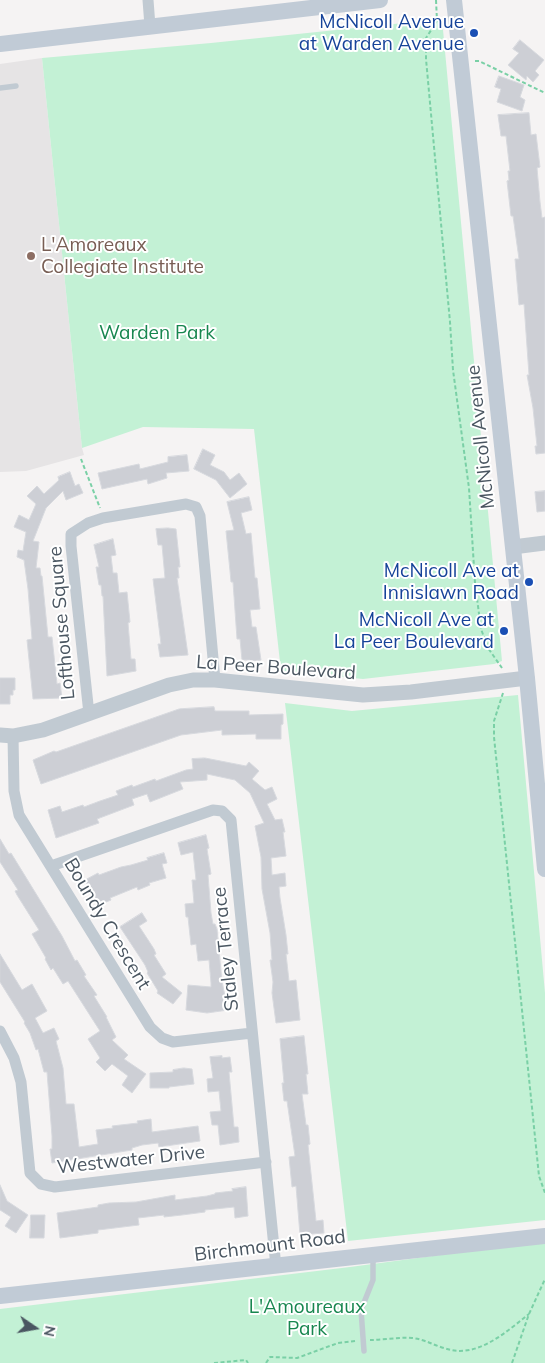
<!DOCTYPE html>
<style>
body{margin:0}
#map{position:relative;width:545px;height:1363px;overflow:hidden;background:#f5f3f3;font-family:Mulish,sans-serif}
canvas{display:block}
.north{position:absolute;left:10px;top:1303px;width:50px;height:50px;-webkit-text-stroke:4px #fff;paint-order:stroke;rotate:102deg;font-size:14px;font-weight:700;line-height:20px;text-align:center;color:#4a5661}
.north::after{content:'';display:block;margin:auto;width:18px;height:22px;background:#4a5661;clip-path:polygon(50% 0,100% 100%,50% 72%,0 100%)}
</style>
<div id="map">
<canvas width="545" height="1363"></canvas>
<div class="north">N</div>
</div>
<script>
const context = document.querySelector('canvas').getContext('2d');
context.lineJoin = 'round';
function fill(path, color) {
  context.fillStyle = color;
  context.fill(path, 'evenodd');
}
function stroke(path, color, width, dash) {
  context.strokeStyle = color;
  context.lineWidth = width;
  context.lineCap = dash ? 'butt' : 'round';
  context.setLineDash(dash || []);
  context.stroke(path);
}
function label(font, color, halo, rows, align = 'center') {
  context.font = font + ' Mulish,sans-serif';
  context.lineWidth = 4;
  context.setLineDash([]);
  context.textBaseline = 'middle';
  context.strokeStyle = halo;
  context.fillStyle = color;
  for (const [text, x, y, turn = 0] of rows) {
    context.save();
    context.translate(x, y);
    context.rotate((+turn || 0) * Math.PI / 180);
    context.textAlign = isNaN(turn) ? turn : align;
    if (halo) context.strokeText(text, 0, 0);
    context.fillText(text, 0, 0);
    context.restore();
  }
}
fill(new Path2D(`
 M42,58L82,448L84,455L26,471L0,472V64Z`), '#e6e4e5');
fill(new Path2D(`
 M442,19L502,661L494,664L363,679L281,671L254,429L143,427L82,448L42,58L211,43Z
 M518,695L545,993V1220L348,1241L285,703L352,711Z
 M545,1241V1363H0V1309L350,1267Z`), '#c3f1d5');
const building = new Path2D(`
 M520,40L544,60L535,71L539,75L533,82L527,76L526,80L508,65L519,53L513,49Z
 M499,76L524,85L520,97L525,100L522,111L497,102L501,89L495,87Z
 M529,113L531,135L536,134L540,167L537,168L540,202L542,218L545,217V453L536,454L535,446H537L533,408L527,375H529L524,304L519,305L515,259H519L513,216H511L507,181L509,180L508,171H510L506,136H501L498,115Z
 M203,449L215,455L210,465L224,472L230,480L239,473L247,484L230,498L216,480L194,469Z
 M187,455L189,471L166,473L167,478L148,484L147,479L102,489L98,473L139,464L140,469L168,462V457Z
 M70,472L75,486L79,484L83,493L66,500L63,491L46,508L33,541L39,542L36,568H40L41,576H42L48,637H52L57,684L60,683L62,698L33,699L27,640L32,639L28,589L24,560L17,557L18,550L23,551L26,532L14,527L19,515L29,520L36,504L27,496L37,486L44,494L59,480L58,477Z
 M545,491V511L537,512L535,492Z
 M249,497L252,510L241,513L246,534L251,533L255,578H257L260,609L250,610L252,627H256L261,660L250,661V660H242L240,639H237L233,582H231L230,571L226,531L234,530L227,502Z
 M168,528L176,529L180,567H178L179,578H177L188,655L160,657L158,644H161L153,579L165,578L162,545H158L156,529Z
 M113,539L116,555L111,556L113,573H117L119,593L127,592L130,622L128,623L131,659H135L136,671L107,676L103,596H102L101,585H99L96,567H99L94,545Z
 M0,678H15V690H13V695H10V704H0Z
 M214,707L215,711H249V715L283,714V724L281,725V739H256V734L222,735V730L181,735L41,784L33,760L54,751L56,752L179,709Z
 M205,758L246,766L249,762L259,771L252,779L265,790L272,787L277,799L267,804L275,820L282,819L285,832H283L286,856L271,858L272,875L285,873L286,886L279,887L280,898L286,935L288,954H286L289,981L296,980L300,1020L276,1023L272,993L273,982L270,960H272L270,933L262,889L261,857L255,826L264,823L250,793L235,780L207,774V780L180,782L183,789L150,802L147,794L132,799L134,805L97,819L99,823L56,838L48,810L60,806L62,812L83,805L84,807L100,801L118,795L116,791L132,785L133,787L155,779L156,781L186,770L193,769L192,759Z
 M206,835L209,848L207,849L211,874L208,875L211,913L213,924H215L217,929L222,982L228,1010L207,1013L186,1010L188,985L211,987V983L209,960L198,961L196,944L191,945L188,917H186L185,904L194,903L192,880H196L193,852L181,855L178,843Z
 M0,839L9,854L11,853L62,936L75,961L77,960L86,975L84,976L97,995L94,996L107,1017H106L116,1037L112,1040L128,1055L124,1059L146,1074L132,1093L122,1085L128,1076L112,1064L105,1071L96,1062L100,1058L88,1039L100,1031L68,981L63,984L53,968L51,970L45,959L46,958L32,934L39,930L17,895L15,891L18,890L0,862Z
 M164,853L167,863L162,864L166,878L149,883L150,885L138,890L137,887L110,898L111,900L99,905L85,880L98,873L99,875L121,867L131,865L148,860L147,858Z
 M142,913L147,921L139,926L154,949L156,954L154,955L166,974L162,977L182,993L173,1004L157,993L158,991L147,973L148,972L145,965L120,927Z
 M0,954L22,990L32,984L47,1011L35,1018L43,1033L54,1028L59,1039L56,1041L63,1068L66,1104H74L79,1147L98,1144L96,1130L113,1128L112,1126L138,1123L137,1121L151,1119L152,1132L198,1126L200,1141L159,1147L158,1143L142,1145L132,1148V1150L52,1163L50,1149H52V1136L47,1072H44L38,1049L36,1050L30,1033L24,1023L25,1022L0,982Z
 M304,1036L308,1074H306L308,1094H302L306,1125H308L310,1144L308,1145L316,1221L323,1220L324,1233L300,1235L296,1186L292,1187L289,1157L295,1156L287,1101H284L282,1083H284L280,1039Z
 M222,1056V1058L230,1057L232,1072H229L234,1127H238L239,1142L220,1145L218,1125H212L210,1112L221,1111L219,1091L208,1092L207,1079L213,1078L210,1057Z
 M184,1068L192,1069L194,1084L169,1087V1088H150V1073L173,1072V1070Z
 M0,1185L7,1201L28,1215L16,1233L5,1226L11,1217L0,1210Z
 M246,1187L248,1216L235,1218L234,1207L205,1210V1212L182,1215L164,1217V1215L138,1218L139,1225L98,1230V1233L60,1238L57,1213L98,1207V1205L109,1203L136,1202L175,1195V1200L207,1196L215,1194V1193L233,1191L232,1189Z
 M31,1215H45L44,1238H30Z`);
fill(building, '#cdcfd5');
stroke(building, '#d7d9de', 1);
stroke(new Path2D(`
 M436,0L437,21L426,38V59L450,322L453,370L469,488L475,583L481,629L488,648L502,668
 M475,61H479L545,93
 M81,459L100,508
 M503,693L494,721V737L539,1176L545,1193
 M370,1340C383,1340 398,1337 412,1338C424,1339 433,1345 444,1348C476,1360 506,1332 529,1314
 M214,1363L246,1360L248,1363
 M266,1363L270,1357L297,1358L338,1343L355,1341
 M512,1363L529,1314L545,1279`), '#7ad0a6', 2, [4, 2.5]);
stroke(new Path2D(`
 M0,88L16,86
 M364,1351L361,1310L373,1280V1256`), '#c1cad2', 5.5);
stroke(new Path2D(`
 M148,0L150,26
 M89,714L71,546V534L88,523L103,518L186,504L196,507L200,516L215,680
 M13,736L14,791L19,815L150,1027L162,1038L173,1042L252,1033
 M51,866L213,810L222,811L231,820L276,1267
 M0,1031L14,1058L21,1082L30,1173L41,1184L55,1187L266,1162`), '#c1cad2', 11);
stroke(new Path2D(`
 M513,547L545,543
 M0,735L13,736L43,730L169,685L193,680H215L363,695L411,692L527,678`), '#c1cad2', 15);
stroke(new Path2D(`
 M454,0L527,678L545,869
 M0,44L380,0
 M0,1296L545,1236`), '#c1cbd6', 16);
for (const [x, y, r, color] of [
 [474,33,5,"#1a4fb4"],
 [31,256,5,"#8d6e63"],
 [529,582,5,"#1a4fb4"],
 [504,631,5,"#1a4fb4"]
]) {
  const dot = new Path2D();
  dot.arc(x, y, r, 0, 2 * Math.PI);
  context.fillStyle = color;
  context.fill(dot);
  stroke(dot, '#fff', 2);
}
label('19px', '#164399', '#fff', [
 ["McNicoll Avenue",464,22],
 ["at Warden Avenue",464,44],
 ["McNicoll Ave at",519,571],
 ["Innislawn Road",519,593],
 ["McNicoll Ave at",494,620],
 ["La Peer Boulevard",494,642]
], 'right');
label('19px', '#785e54', '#fff', [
 ["L'Amoreaux",41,245],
 ["Collegiate Institute",41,267]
], 'left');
label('19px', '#17864f', '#fff', [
 ["Warden Park",157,333],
 ["L'Amoureaux",307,1307],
 ["Park",307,1329]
]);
label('19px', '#4a5661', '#fff', [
 ["McNicoll Avenue",481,437,-96],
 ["Lofthouse Square",62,623,-95],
 ["La Peer Boulevard",276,668,4],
 ["Boundy Crescent",107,924,59],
 ["Staley Terrace",226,949,-96],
 ["Westwater Drive",131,1160,-6],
 ["Birchmount Road",270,1246,-7]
]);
</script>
